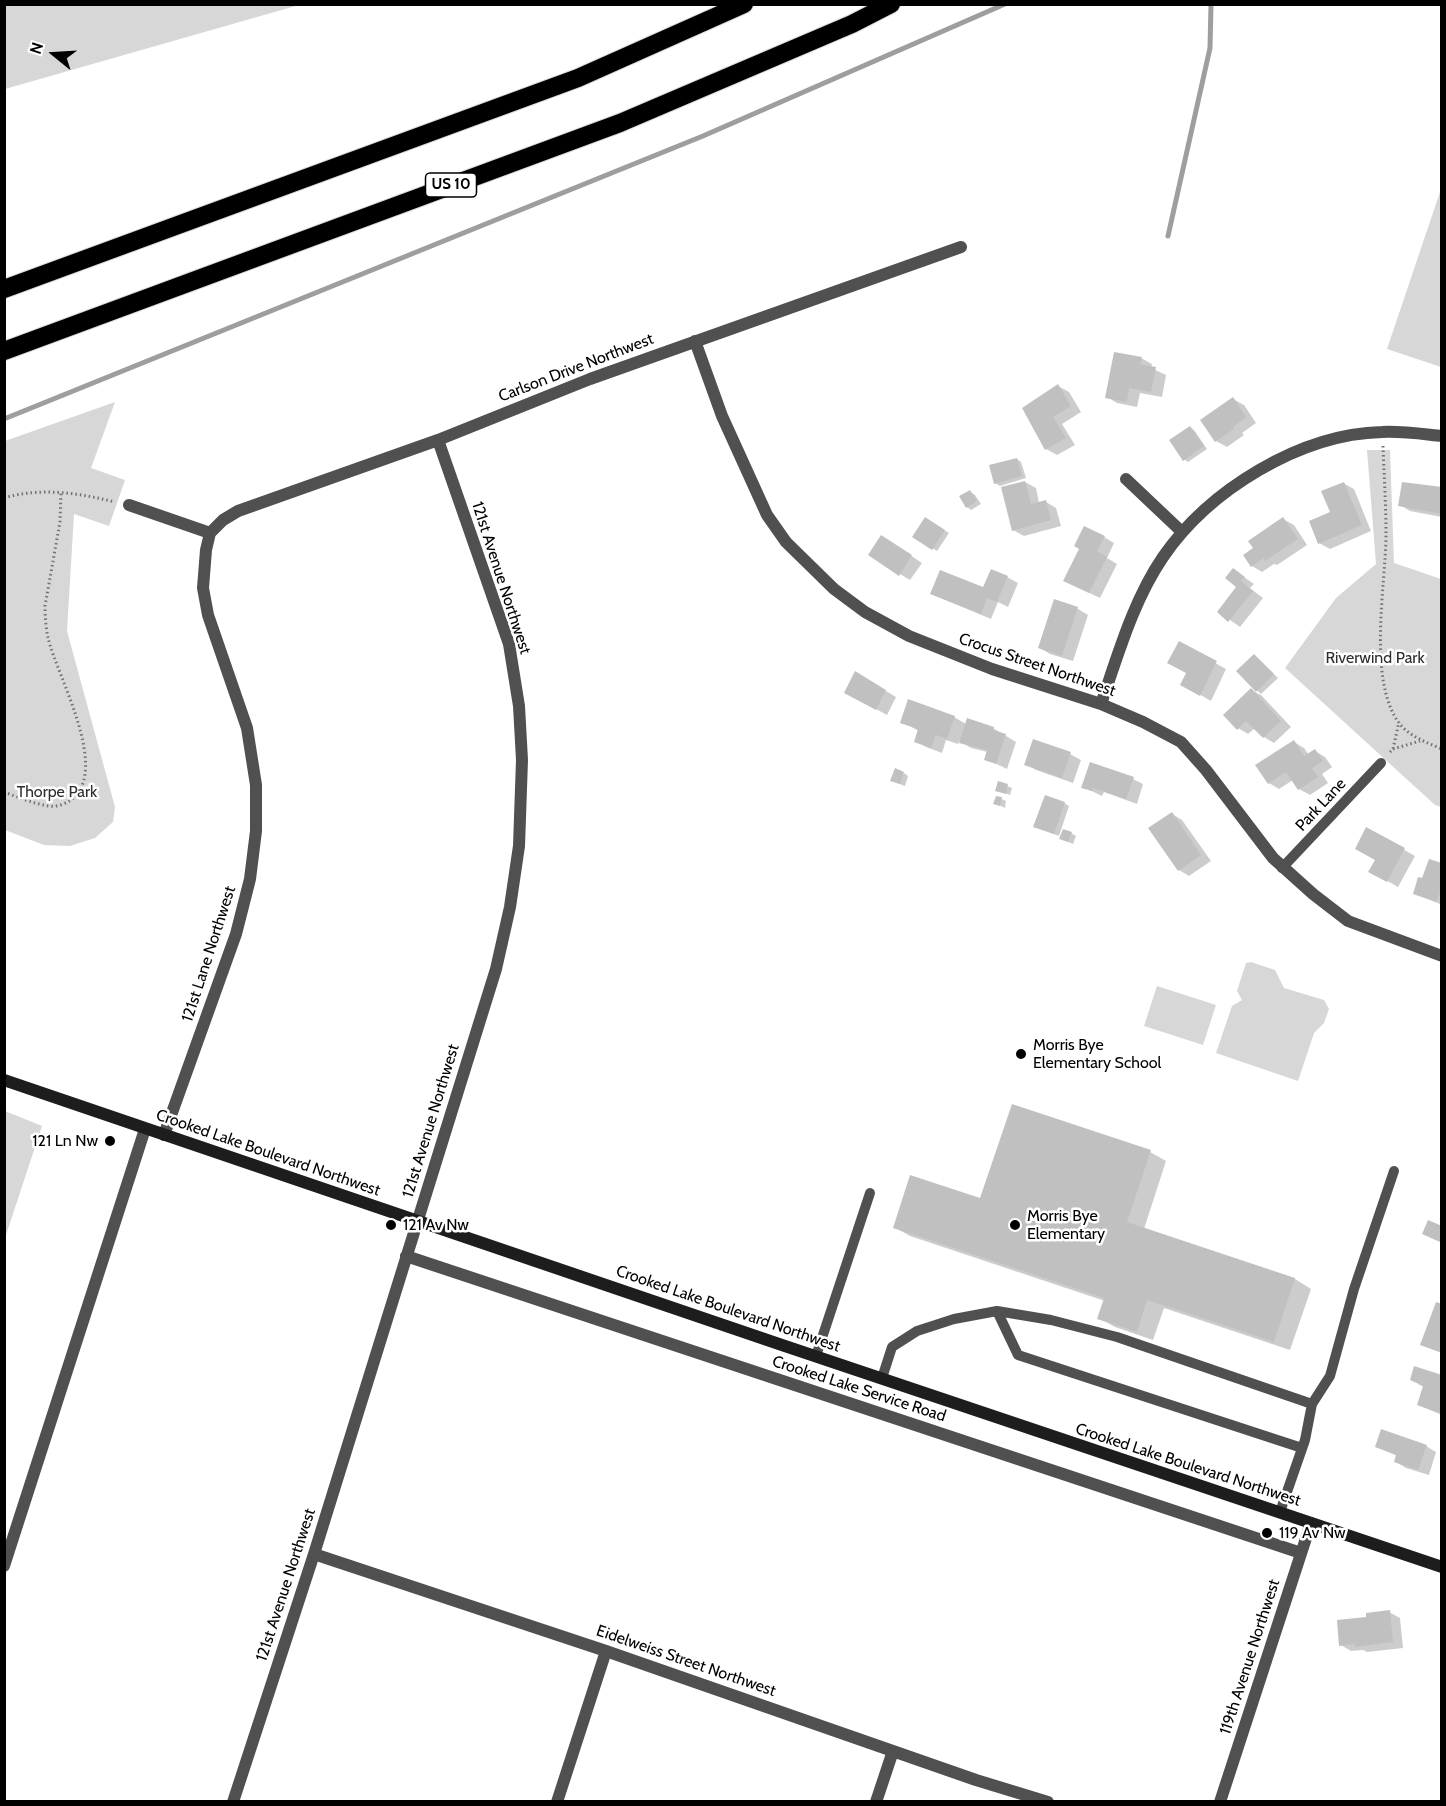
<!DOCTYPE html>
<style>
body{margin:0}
#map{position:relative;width:1446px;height:1806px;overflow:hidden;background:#fff;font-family:Cabin,sans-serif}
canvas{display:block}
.frame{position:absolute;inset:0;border:6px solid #000;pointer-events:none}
.north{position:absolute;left:24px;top:24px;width:60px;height:60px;-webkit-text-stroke:4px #fff;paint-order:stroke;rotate:288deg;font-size:16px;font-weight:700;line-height:24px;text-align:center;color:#000}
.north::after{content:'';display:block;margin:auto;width:21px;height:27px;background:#000;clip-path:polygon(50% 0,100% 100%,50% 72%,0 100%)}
</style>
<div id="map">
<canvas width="1446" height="1806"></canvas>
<div class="frame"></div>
<div class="north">N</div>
</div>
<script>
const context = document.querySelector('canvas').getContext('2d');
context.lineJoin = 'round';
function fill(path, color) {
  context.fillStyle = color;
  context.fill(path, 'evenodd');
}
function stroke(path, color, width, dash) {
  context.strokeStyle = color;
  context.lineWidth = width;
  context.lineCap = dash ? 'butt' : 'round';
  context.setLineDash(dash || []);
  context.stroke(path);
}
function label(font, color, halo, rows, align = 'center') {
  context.font = font + ' Cabin,sans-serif';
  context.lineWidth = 5;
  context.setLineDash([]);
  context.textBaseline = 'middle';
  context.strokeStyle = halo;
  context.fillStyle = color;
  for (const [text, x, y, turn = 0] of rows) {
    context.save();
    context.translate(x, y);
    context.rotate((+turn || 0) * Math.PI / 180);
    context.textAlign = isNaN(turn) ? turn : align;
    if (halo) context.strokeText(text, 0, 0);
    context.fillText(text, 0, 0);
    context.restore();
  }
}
fill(new Path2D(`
 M5,4H299V5L5,89Z
 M1441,189V367L1387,349Z
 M115,402L91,468L125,480L109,526L74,514L67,631L115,807L113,822L95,838L70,846L44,845L5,830V441Z
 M1367,450H1390L1394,563L1441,579V807L1435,805L1285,668L1336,598L1376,564Z
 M1251,962L1275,970L1284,988L1324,1000L1329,1009L1324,1023L1314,1033L1298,1081L1216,1053L1232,1006L1242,1000L1237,991L1246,963Z
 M1157,986L1216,1005L1203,1045L1144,1026Z
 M5,1111L42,1126L5,1238Z`), '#d7d7d7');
fill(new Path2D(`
 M1141,358L1152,364L1151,368L1166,375L1162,397L1140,393L1137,407L1117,403L1107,397Z
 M1058,386L1069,392L1081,412L1062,424L1075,445L1057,455L1046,449L1033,428Z
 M1233,399L1244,405L1256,423L1242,433L1244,435L1227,447L1216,441Z
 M1190,427L1194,430L1207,449L1188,462L1184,459Z
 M1017,459L1021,462L1026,478L1000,486L995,483Z
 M1025,482L1036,488L1039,503L1046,502L1056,508L1061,526L1024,536L1013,530Z
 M1343,483L1354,489L1371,531L1330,549L1319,543Z
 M1442,488V517L1410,511L1400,505Z
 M970,492L975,495L981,504L971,510L967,507Z
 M926,519L949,533L937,551L914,536Z
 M1283,519L1294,525L1307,545L1277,565L1274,564L1262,572L1252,566L1255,548Z
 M1104,537L1114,543L1107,558L1117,564L1100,598L1075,586Z
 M892,543L922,563L910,580L900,574Z
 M1234,570L1254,584L1250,588L1263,598L1240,627L1219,612L1238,587Z
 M1007,577L1018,583L1008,607L998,602L991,619L943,599L984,589Z
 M1055,601L1078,609L1088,615L1073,661L1050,654L1040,648Z
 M1179,643L1226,669L1211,701L1182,684L1188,673Z
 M1254,655L1278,678L1261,694L1238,671Z
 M856,673L896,697L887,715L856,698Z
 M1251,690L1261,695L1291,727L1274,743L1264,737L1255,728L1248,734L1238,728Z
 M954,717L966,724L993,728L1016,742L1007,769L986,759L988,752L971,748L959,741L958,744L946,740L942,753L926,747L916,741L919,731L902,722Z
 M1294,742L1304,748L1309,755L1315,751L1325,757L1332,767L1322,774L1328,783L1310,795L1299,789L1293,780L1279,789L1269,783Z
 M1070,754L1081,760L1073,783L1036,770L1026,764Z
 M904,773L908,776L905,786L897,783Z
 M1133,779L1143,784L1137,804L1104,792L1102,796L1083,787Z
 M999,783L1012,788L1010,795L997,790Z
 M997,797L1006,801L1005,808L995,803Z
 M1064,803L1069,806L1059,836L1035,827Z
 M1172,814L1182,820L1211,861L1189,876L1179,870Z
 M1367,829L1415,856L1398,887L1370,871L1377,860Z
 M1071,833L1076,836L1073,844L1061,839Z
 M1442,864V905L1415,893L1423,880Z
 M1150,1152L1166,1161L1144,1229L1295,1279L1311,1289L1290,1350L1164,1308L1153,1340L1115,1327L1099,1318L1105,1301L910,1236L894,1227Z
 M1442,1377V1415L1418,1405L1424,1387L1418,1384Z
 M1426,1446L1436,1452L1429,1475L1406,1468L1396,1462L1398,1456L1377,1447Z
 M1389,1612L1400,1618L1403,1648L1367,1652L1363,1650L1351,1651L1341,1645L1367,1618Z`), '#0003');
stroke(new Path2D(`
 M1168,236L1210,48L1211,4
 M4,419L703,136L1005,4`), '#9e9e9e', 5);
fill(new Path2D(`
 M1114,352L1142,357L1140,364L1156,367L1151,392L1129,388L1127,402L1105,398Z
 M1058,384L1071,406L1053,417L1066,438L1045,450L1022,408Z
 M1233,397L1246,417L1233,427L1234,429L1215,442L1200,420Z
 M1190,426L1204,446L1183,461L1169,440Z
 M1017,458L1022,476L994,484L989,465Z
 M1025,481L1031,504L1046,500L1051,520L1012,531L1001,487Z
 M1344,482L1362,525L1318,544L1309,521L1330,512L1321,491Z
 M1402,482L1442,487V514L1398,506Z
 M970,490L977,501L966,508L959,496Z
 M925,517L945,530L932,550L912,537Z
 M1283,517L1298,539L1265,561L1264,558L1251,567L1243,555L1253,548L1248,541Z
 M1084,526L1105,536L1097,551L1107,557L1089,593L1063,581L1079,549L1074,546Z
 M881,535L912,555L899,576L868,555Z
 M1233,568L1245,577L1241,581L1253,591L1228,622L1217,612L1236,587L1225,578Z
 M991,569L1008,576L997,602L987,598L981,614L930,594L940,570L983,587Z
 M1054,599L1078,607L1062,656L1038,648Z
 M1179,641L1217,661L1200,696L1180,685L1186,673L1167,663Z
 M1254,654L1274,674L1256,692L1236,671Z
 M855,671L886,690L876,710L844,693Z
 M1251,688L1281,721L1263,738L1246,721L1237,730L1223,715Z
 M908,699L955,716L947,739L936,735L931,748L914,742L918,729L900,723Z
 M967,718L994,727L993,730L1006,734L996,764L984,760L987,750L959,743Z
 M1033,739L1071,752L1062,778L1024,765Z
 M1294,740L1304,756L1315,749L1323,761L1312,768L1318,777L1298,790L1286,772L1268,784L1255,765Z
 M1090,762L1134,777L1126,799L1093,788L1092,791L1081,788Z
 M895,768L904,772L900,784L890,781Z
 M998,781L1008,784L1006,794L995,791Z
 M1045,795L1065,802L1054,834L1033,827Z
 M996,796L1002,797L1000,806L993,804Z
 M1172,812L1201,855L1178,871L1148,828Z
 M1366,827L1405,848L1387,882L1368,872L1375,860L1355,849Z
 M1063,829L1072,832L1068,842L1059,839Z
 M1429,859L1442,863V889L1436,902L1413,894L1418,877L1422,878Z
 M1012,1104L1151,1150L1127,1222L1295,1278L1274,1342L1147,1300L1137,1332L1097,1319L1104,1298L893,1228L910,1175L980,1198Z
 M1428,1220L1442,1226L1440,1242L1422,1234Z
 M1436,1302L1442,1304V1353L1420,1345Z
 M1414,1366L1442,1375L1440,1413L1417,1405L1423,1386L1410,1380Z
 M1381,1429L1427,1445L1418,1470L1394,1462L1396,1455L1375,1447Z
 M1390,1610L1393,1642L1355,1647L1354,1644L1339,1646L1337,1620L1366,1617V1613Z`), '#c0c0c0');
const highway = new Path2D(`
 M4,289L578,78L744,4
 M4,351L620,123L852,24L891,4`);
stroke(highway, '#dbdbdb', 20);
stroke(new Path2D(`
 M1383,446C1384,475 1386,504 1386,533C1386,585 1367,679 1399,723C1410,737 1426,742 1442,749
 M4,498C41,487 78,493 115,502
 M1393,749L1420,741
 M1390,752L1393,749L1399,722
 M4,792C18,797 34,804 49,806C57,807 65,804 71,800C111,770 57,676 48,638C46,628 45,617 45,606L60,522L61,492`), '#727272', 3, [1.5, 3]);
stroke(new Path2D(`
 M1282,868L1381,763
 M997,1311L1018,1355L1302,1448
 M816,1356L870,1193
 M882,1378L892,1347L917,1331L954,1319L997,1311L1051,1320L1117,1337L1312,1404
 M1280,1512L1305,1440L1312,1404L1330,1376L1354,1289L1394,1171`), '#505050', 10);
stroke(new Path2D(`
 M695,341L722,416L767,515L786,542L834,589L865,612L909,636L992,669L1101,704L1143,722L1181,742L1206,770L1273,858L1313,894L1348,921L1442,956
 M1126,479L1182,532
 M129,505L210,533
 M210,533L223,520L238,511L438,440L590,379L961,247
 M1101,704C1118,655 1133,601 1163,557C1209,490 1300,434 1382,432C1402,431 1422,434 1442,436
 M164,1135L236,934L250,879L256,831V785L247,728L208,615L203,588L206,550L210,533
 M406,1256L1301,1553
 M314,1554L606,1651L976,1780L1048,1802
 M4,1566L145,1129
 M233,1802L314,1554L496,969L510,907L519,846L522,760L519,706L509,644L438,440
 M557,1802L606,1651
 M876,1802L893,1751
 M1220,1802L1311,1523`), '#505050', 12);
stroke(new Path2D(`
 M4,1080L779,1344L1442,1567`), '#1d1d1d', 12);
stroke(highway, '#000', 18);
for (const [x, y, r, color] of [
 [1021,1054,6,"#000"],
 [110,1141,6,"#000"],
 [391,1225,6,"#000"],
 [1015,1225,6,"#000"],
 [1267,1533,6,"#000"]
]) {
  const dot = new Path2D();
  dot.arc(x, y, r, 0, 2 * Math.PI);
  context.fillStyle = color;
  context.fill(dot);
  stroke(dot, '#fff', 2);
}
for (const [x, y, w] of [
 [451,185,51]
]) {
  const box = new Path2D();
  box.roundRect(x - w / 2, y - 12, w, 24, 4.5);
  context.fillStyle = '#fff';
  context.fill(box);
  stroke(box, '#000', 1.5);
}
label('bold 15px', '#000', null, [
 ["US 10",451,185]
]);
label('16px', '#000', '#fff', [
 ["Carlson Drive Northwest",576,368,-21],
 ["121st Avenue Northwest",501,578,72],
 ["Crocus Street Northwest",1037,665,19],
 ["Park Lane",1321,805,-47],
 ["121st Lane Northwest",209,954,-72],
 ["121st Avenue Northwest",431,1121,-73],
 ["Crooked Lake Boulevard Northwest",268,1153,19],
 ["Crooked Lake Boulevard Northwest",728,1309,19],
 ["Crooked Lake Service Road",859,1389,18],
 ["Crooked Lake Boulevard Northwest",1188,1465,18],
 ["121st Avenue Northwest",286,1585,-72],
 ["119th Avenue Northwest",1250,1657,-72],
 ["Eidelweiss Street Northwest",686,1661,19]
]);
label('16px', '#2e2e2e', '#fff', [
 ["Riverwind Park",1375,658],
 ["Thorpe Park",57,792]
]);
label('16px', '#000', '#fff', [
 ["Morris Bye",1033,1045],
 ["Elementary School",1033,1063],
 ["121 Ln Nw",98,1141,"right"],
 ["Morris Bye",1027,1216],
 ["Elementary",1027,1234],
 ["121 Av Nw",403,1225],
 ["119 Av Nw",1279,1533]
], 'left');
</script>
